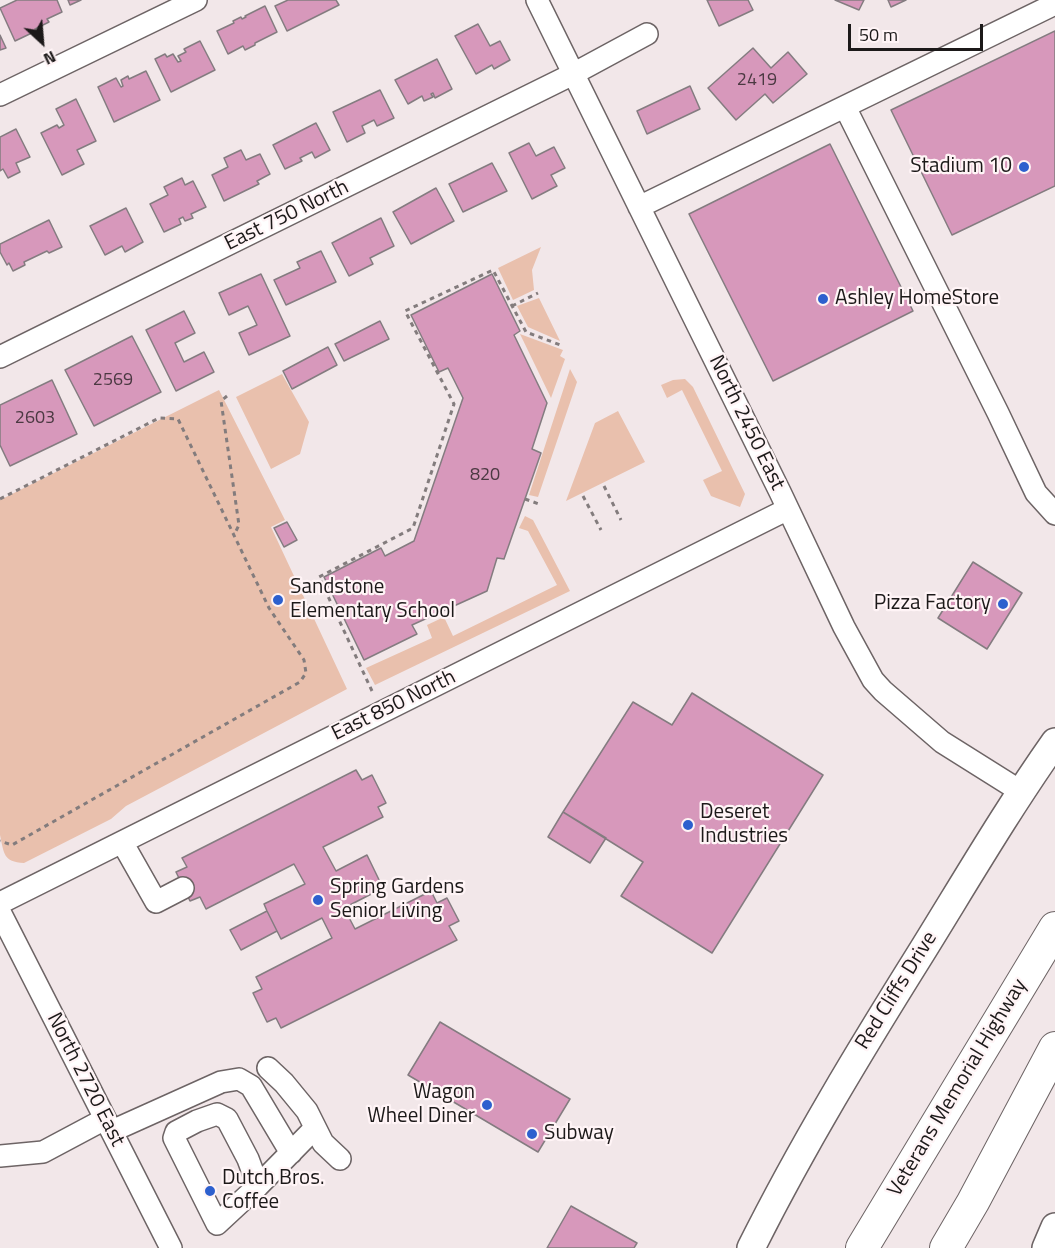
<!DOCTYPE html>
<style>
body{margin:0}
#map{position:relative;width:1055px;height:1248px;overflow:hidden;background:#f2e7e9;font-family:"Titillium Web",sans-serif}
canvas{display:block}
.north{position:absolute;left:12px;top:12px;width:60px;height:60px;-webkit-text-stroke:4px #fff4f6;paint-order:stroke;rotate:154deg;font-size:16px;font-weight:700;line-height:24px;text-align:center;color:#1c1919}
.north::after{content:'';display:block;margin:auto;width:21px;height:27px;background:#1c1919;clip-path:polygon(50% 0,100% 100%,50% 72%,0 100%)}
.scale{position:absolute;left:848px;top:24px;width:135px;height:27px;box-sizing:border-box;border:3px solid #1c1919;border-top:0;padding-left:8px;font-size:18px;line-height:21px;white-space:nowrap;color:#1c1919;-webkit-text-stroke:4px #fff4f6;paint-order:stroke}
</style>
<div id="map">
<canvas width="1055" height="1248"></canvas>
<div class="north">N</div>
<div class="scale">50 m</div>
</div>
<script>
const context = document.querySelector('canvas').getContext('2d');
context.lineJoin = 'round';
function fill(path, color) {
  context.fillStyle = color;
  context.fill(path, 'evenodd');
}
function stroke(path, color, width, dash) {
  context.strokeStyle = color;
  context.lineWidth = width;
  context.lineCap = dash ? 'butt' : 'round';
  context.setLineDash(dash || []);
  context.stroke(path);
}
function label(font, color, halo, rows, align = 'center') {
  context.font = font + ' "Titillium Web",sans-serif';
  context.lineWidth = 4.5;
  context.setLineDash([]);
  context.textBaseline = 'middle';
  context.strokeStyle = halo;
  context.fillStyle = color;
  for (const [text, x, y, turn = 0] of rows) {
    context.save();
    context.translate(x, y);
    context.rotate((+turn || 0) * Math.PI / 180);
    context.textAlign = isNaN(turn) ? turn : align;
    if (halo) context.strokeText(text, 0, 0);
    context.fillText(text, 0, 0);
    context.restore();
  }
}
fill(new Path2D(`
 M541,247L532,270L534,290L513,300L498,268Z
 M539,298L560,341L528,327L517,306Z
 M520,334L563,350L560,356L565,359L551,398Z
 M570,369L577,382L538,497L529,495Z
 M282,374L309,422L300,454L271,469L236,397Z
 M685,379L693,387L745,494L740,507L711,496L703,480L722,471L682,390L667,398L661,385L673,380Z
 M219,390L285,520L271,527L347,689L126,806L111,819L24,863C3,862 4,853 0,835V500Z
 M618,411L645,462L566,501L595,423Z
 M525,516L533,520L570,591L375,685L366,668L432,638L427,625L444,617L453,636L557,585L528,531L519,528Z`), '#e9c0ad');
const building = new Path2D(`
 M17,0H57L62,12L47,19L49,22L35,29L36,31L15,41L0,8Z
 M68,0H81L70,5Z
 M288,0H336L339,5L287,31L275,6Z
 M707,0H748L753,10L719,26Z
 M835,0H864L859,10Z
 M888,0H906L891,7Z
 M265,6L277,32L255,43V45L245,50L243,46L228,54L217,31L234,23L233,21L241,17L242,19L246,17L245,16Z
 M478,24L490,46L500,41L510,60L494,69L492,65L476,74L455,36Z
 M1055,31V186L952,235L891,110Z
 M0,35L6,48L0,50Z
 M200,41L215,70L171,92L155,59L165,54L167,57L173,54L178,62L181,61L178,56L186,52L184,49Z
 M753,48L771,68L788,52L807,74L773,103L765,94L736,120L708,88Z
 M437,59L452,89L435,98L433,93L431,94L433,97L424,101L422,96L408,104L395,80Z
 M146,71L160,100L114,122L98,87L116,78L121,87L123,86L121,80L128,76L129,79Z
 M690,86L700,109L647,134L637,111Z
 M380,90L394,118L377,126L374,120L362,126L365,133L347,142L333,112Z
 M76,99L96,141L77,150L84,164L62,175L41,133L57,125L59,128L64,125L56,109Z
 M316,123L330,150L315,158L312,152L300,158L302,161L285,169L273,145Z
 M16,129L30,157L16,163L20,172L8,178L3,169L0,171V137Z
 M529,143L536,156L554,147L565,168L551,175L557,186L532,199L509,153Z
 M830,144L913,311L773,381L689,214Z
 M241,150L246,160L260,154L270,174L257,181L259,184L224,201L212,175L228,167L224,158Z
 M492,163L507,191L463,212L449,184Z
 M182,178L185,185L193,181L206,207L191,214L193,218L185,221L183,217L179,219L181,224L164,232L150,204L168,195L164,187Z
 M436,188L454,221L411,244L393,212Z
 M126,208L143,242L125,252L122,246L105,255L90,226Z
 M381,218L394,246L370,258L373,264L349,276L332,243Z
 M49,220L62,247L49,253L47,251L24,262L25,265L13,271L9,263L7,265L0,252V244Z
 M321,251L336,282L286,305L274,280L300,268L297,262Z
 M261,274L290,336L249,355L239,333L257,325L248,306L229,315L219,293Z
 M492,274L520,331L514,335L547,403L532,449L541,453L504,559L497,558L487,591L412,625L417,634L364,660L324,577L381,548L385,556L414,541L463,398L448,368L439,372L411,315Z
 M184,311L195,333L175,343L184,362L204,352L214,372L176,391L146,330Z
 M380,321L389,339L344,361L335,344Z
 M132,336L161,392L94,426L65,370Z
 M328,347L337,365L292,389L283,371Z
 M52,380L77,434L10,466L0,445V405Z
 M287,522L297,540L284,547L274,528Z
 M973,562L1022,593L987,649L938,618Z
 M692,693L823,775L712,953L621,896L643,862L563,812L633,702L672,725Z
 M356,770L362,780L372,775L386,803L378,807L383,817L323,847L336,871L367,855L383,888L344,908L355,929L431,891L437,903L447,898L459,921L449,926L457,940L281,1028L276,1018L267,1022L253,993L262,989L256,977L332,938L322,918L281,939L267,911L264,904L305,884L294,864L206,909L200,897L190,901L176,872L187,867L182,858Z
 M563,812L606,838L590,863L548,837Z
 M267,911L277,931L241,950L230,930Z
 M440,1022L570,1099L538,1152L408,1075Z
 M571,1206L637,1243L634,1248H547Z`);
fill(building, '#d798bb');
stroke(building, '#847c80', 1.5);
const minor = new Path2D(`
 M537,0L780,492L844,627L873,680L883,691L942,742L1020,791
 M0,95L196,0
 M845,107L998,413L1036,493L1055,514
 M639,207L1055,4
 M0,357L573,74L647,34
 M122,842L156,902L183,888
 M0,903L788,509
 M0,912L171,1248
 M268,1068L284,1083L307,1111L323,1143L340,1159
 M112,1131L221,1082L239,1079L251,1086L291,1153
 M0,1156L43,1152L105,1119
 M258,1186L248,1159L227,1119L217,1114L197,1121L176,1132L174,1138L217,1224L258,1186L315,1128`);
const major = new Path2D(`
 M751,1248C802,1146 861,1049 921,953C965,882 1007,810 1055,742
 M1046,1248L1055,1227`);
const highway = new Path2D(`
 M862,1248L1055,928
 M946,1248L973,1202L1055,1048`);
stroke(minor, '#6d6465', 24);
stroke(major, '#6d6465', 30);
stroke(highway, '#6d6465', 34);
stroke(new Path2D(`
 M512,306L538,293
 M227,396L221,401L239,525L234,535
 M604,486L621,520
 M583,496L601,530
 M0,499L159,418L178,419L269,608L304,660L306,673L300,682L12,845L0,841
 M525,499L539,504
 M372,691L319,577L413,528L454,404L405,311L493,270L526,332L563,346`), '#837c7d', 3, [4.5, 4.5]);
stroke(minor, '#fff', 21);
stroke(major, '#fff', 27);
stroke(highway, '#fff', 32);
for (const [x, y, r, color] of [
 [1024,167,6,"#2d60ce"],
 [823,299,6,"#2d60ce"],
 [278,600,6,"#2d60ce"],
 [1003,604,6,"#2d60ce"],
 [688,825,6,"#2d60ce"],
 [318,900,6,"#2d60ce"],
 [487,1105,6,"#2d60ce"],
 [532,1134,6,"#2d60ce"],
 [210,1191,6,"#2d60ce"]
]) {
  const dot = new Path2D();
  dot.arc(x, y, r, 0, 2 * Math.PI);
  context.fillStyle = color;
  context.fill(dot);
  stroke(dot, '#fff4f6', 2);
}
label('18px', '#4b3942', null, [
 ["2419",757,81],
 ["2569",113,381],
 ["2603",35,419],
 ["820",485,476]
]);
label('21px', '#1c1919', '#fff4f6', [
 ["Stadium 10",1012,167,"right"],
 ["Ashley HomeStore",835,299],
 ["Sandstone",290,588],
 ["Elementary School",290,612],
 ["Pizza Factory",991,604,"right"],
 ["Deseret",700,813],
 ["Industries",700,837],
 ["Spring Gardens",330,888],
 ["Senior Living",330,912],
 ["Wagon",475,1093,"right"],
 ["Wheel Diner",475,1117,"right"],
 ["Subway",544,1134],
 ["Dutch Bros.",222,1179],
 ["Coffee",222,1203]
], 'left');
label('21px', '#1c1919', '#fff4f6', [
 ["East 750 North",287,216,-26],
 ["North 2450 East",746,423,64],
 ["East 850 North",394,706,-26],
 ["Red Cliffs Drive",897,991,-58],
 ["North 2720 East",85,1080,63],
 ["Veterans Memorial Highway",958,1088,-59]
]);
</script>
